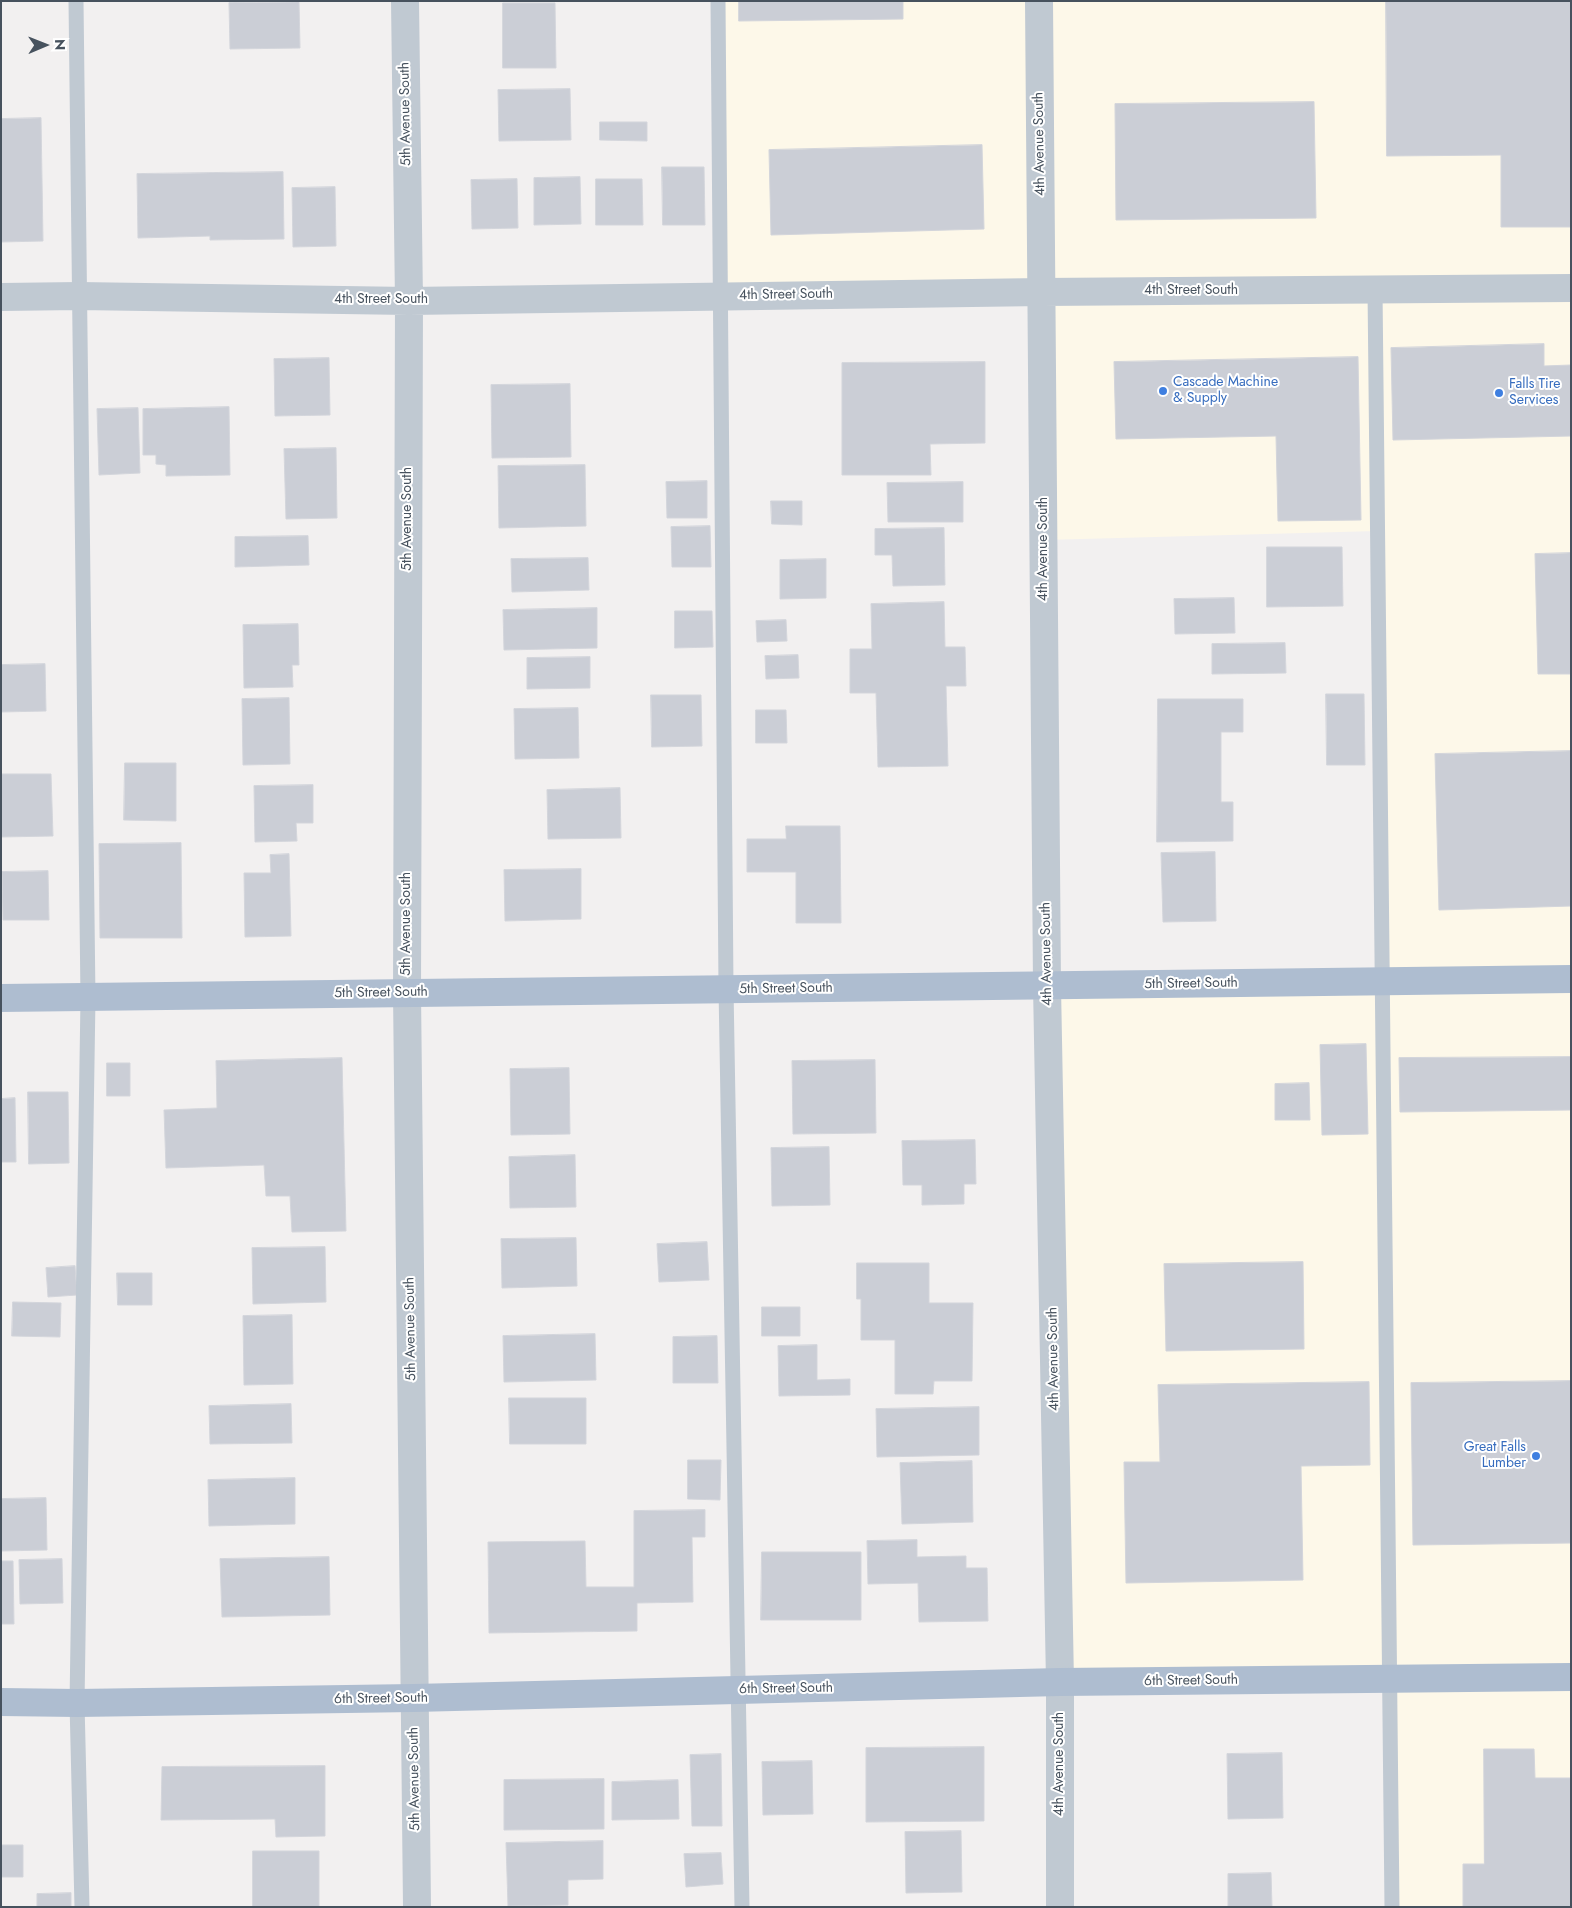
<!DOCTYPE html>
<style>
body{margin:0}
#map{position:relative;width:1572px;height:1908px;overflow:hidden;background:#f2f0f0;font-family:Jost,sans-serif}
canvas{display:block}
.frame{position:absolute;inset:0;border:2px solid #47525e;pointer-events:none}
.north{position:absolute;left:20px;top:20px;width:50px;height:50px;-webkit-text-stroke:4px #fff;paint-order:stroke;rotate:89deg;font-size:14px;font-weight:700;line-height:20px;text-align:center;color:#47525e}
.north::after{content:'';display:block;margin:auto;width:18px;height:22px;background:#47525e;clip-path:polygon(50% 0,100% 100%,50% 72%,0 100%)}
</style>
<div id="map">
<canvas width="1572" height="1908"></canvas>
<div class="frame"></div>
<div class="north">N</div>
</div>
<script>
const context = document.querySelector('canvas').getContext('2d');
context.lineJoin = 'round';
function fill(path, color) {
  context.fillStyle = color;
  context.fill(path, 'evenodd');
}
function stroke(path, color, width, dash) {
  context.strokeStyle = color;
  context.lineWidth = width;
  context.lineCap = dash ? 'butt' : 'round';
  context.setLineDash(dash || []);
  context.stroke(path);
}
function label(font, color, halo, rows, align = 'center') {
  context.font = font + ' Jost,sans-serif';
  context.lineWidth = 4;
  context.setLineDash([]);
  context.textBaseline = 'middle';
  context.strokeStyle = halo;
  context.fillStyle = color;
  for (const [text, x, y, turn = 0] of rows) {
    context.save();
    context.translate(x, y);
    context.rotate((+turn || 0) * Math.PI / 180);
    context.textAlign = isNaN(turn) ? turn : align;
    if (halo) context.strokeText(text, 0, 0);
    context.fillText(text, 0, 0);
    context.restore();
  }
}
fill(new Path2D(`
 M718,1H1571V1907H1392L1390,1679L1060,1682L1047,986L1383,982L1377,531L1044,540L1042,292L722,296Z`), '#fdf8e9');
const building = new Path2D(`
 M739,1H903V19L739,21Z
 M1386,1H1571V227H1501V155L1387,156Z
 M299,2L300,48L230,49L229,3Z
 M503,3H555L556,68H503Z
 M570,89L571,140L499,141L498,90Z
 M1314,102L1316,218L1116,220L1115,104Z
 M41,118L43,241L1,242V119Z
 M600,122H647V141L600,140Z
 M982,145L984,229L771,235L769,150Z
 M662,167H704L705,225H663Z
 M283,172L284,239L210,240V236L138,238L137,174Z
 M580,177L581,224L534,225V178Z
 M517,179L518,228L472,229L471,180Z
 M596,179H642L643,225H596Z
 M335,187L336,246L293,247L292,188Z
 M1544,344V366L1571,365V436L1393,440L1391,348Z
 M1358,357L1361,520L1278,521L1276,436L1116,439L1114,362Z
 M329,358L330,415L275,416L274,359Z
 M985,362V443L930,444L931,475H842V363Z
 M570,384L571,457L492,458L491,385Z
 M229,407L230,475L166,476V465L156,464V455H143V409Z
 M138,408L140,473L99,475L97,409Z
 M336,448L337,518L286,519L284,449Z
 M585,465L586,526L499,528L498,466Z
 M707,481V518H667L666,482Z
 M963,482V522H888L887,483Z
 M771,501H802V525L772,524Z
 M710,526L711,567H672L671,527Z
 M944,528L945,585L893,586L892,555H875V529Z
 M308,536L309,565L235,567V537Z
 M1267,547H1342L1343,606L1267,607Z
 M1571,553V674H1538L1535,554Z
 M588,558L589,590L512,592L511,559Z
 M826,559V598L780,599V560Z
 M1234,598L1235,633L1175,634L1174,599Z
 M944,602L945,647H965L966,686H946L948,766L878,767L876,693H850V649H872L871,604Z
 M597,608V648L504,650L503,610Z
 M675,611H712L713,647L675,648Z
 M786,620L787,641L757,642L756,621Z
 M298,624L299,665H292L293,687L244,688L243,625Z
 M1285,643L1286,673L1212,674V644Z
 M798,655L799,678L766,679L765,656Z
 M590,657V688L527,689V658Z
 M45,664L46,711L1,712V665Z
 M1326,694H1364L1365,765H1327Z
 M651,695H701L702,746L652,747Z
 M289,698L290,764L243,765L242,699Z
 M1158,699H1243V732H1221V802H1233V841L1157,842Z
 M578,708L579,758L515,759L514,709Z
 M756,710H786L787,743H756Z
 M1571,751V906L1439,910L1435,754Z
 M125,763H176V821L124,820Z
 M1,774H51L53,836L1,837Z
 M313,785V823H296L297,841L255,842L254,786Z
 M620,788L621,838L548,839L547,790Z
 M786,826H840L841,923H796V872H747V839H786Z
 M181,843L182,938H100L99,844Z
 M1215,852L1216,921L1163,922L1161,853Z
 M289,854L291,936L245,937L244,873H271L270,855Z
 M581,869V919L505,921L504,870Z
 M48,871L49,920H3L2,872Z
 M1366,1044L1368,1134L1322,1135L1320,1045Z
 M1571,1057V1110L1400,1112L1399,1058Z
 M342,1058L346,1231L292,1232L290,1196H266L264,1165L166,1168L164,1110L217,1108L216,1061Z
 M875,1060L876,1133L793,1134L792,1061Z
 M107,1063H130V1096H107Z
 M569,1068L570,1134L511,1135L510,1069Z
 M1309,1083L1310,1120H1275V1084Z
 M28,1092H68L69,1163L29,1164Z
 M15,1098L16,1162H1V1099Z
 M975,1140L976,1184H964V1204L922,1205V1185H903L902,1141Z
 M829,1147L830,1205L772,1206L771,1148Z
 M575,1155L576,1207L510,1208L509,1157Z
 M576,1238L577,1286L502,1288L501,1239Z
 M707,1242L709,1280L659,1282L657,1244Z
 M325,1247L326,1302L253,1304L252,1248Z
 M1303,1262L1304,1349L1166,1351L1164,1264Z
 M857,1263H929V1303H973L972,1381H934L933,1394H895V1340H861V1299H857Z
 M75,1266L77,1295L48,1297L46,1268Z
 M117,1273H152V1305H118Z
 M13,1302L61,1303L60,1337L12,1336Z
 M762,1307H800V1336H762Z
 M292,1315L293,1384L244,1385L243,1316Z
 M595,1334L596,1380L504,1382L503,1336Z
 M717,1336L718,1383H673V1337Z
 M817,1345V1380L850,1379V1395L779,1396L778,1346Z
 M1571,1381V1543L1413,1545L1411,1383Z
 M1369,1382L1370,1465L1301,1466L1303,1580L1126,1583L1124,1462H1160L1158,1385Z
 M509,1398H586V1444H510Z
 M291,1404L292,1443L210,1444L209,1406Z
 M979,1407V1455L877,1457L876,1409Z
 M688,1460H721L720,1500L688,1499Z
 M972,1461L973,1522L902,1524L900,1463Z
 M295,1478V1524L209,1526L208,1480Z
 M46,1498L47,1550L1,1551V1499Z
 M705,1510V1537H692L693,1602L637,1603V1631L489,1633L488,1542L585,1541L586,1587H634V1511Z
 M917,1540V1557L966,1556V1568H987L988,1621L919,1622L918,1583L868,1584L867,1541Z
 M762,1552H861V1620H761Z
 M329,1557L330,1615L222,1617L220,1559Z
 M62,1559L63,1603L20,1604L19,1560Z
 M1,1561H13L14,1624H1Z
 M984,1747V1821L866,1822V1748Z
 M1484,1749H1534L1535,1778H1571V1907H1463V1864H1484Z
 M1282,1753L1283,1818L1228,1819L1227,1754Z
 M721,1754L722,1826H692L690,1755Z
 M812,1761L813,1814L763,1815L762,1762Z
 M325,1766V1836L276,1837L275,1819L161,1820L162,1767Z
 M604,1779V1829L504,1830V1780Z
 M678,1780L679,1819L612,1820V1782Z
 M961,1831L962,1892L906,1893L905,1832Z
 M603,1841V1879L568,1880V1905L508,1906L506,1843Z
 M1,1845H23V1877H1Z
 M253,1851H319V1907H253Z
 M721,1853L723,1884L686,1887L684,1854Z
 M1271,1873L1272,1907H1228V1874Z
 M71,1893V1907H37V1894Z`);
fill(building, '#cbced6');
stroke(building, '#d3d5db', 1);
stroke(new Path2D(`
 M76,1L88,998L77,1703L82,1907
 M718,1C722,330 722,659 726,988C729,1294 739,1600 742,1907
 M1375,289L1392,1907`), '#c0c9d2', 15);
stroke(new Path2D(`
 M405,1L409,301L407,992L417,1907
 M1039,1L1047,986L1060,1682V1907
 M1,297L79,296L409,301L1042,292L1571,288`), '#c0c9d2', 28);
stroke(new Path2D(`
 M1,998L1571,979
 M1,1702L77,1703L414,1698L1060,1682L1571,1677`), '#aebdd0', 28);
for (const [x, y, r, color] of [
 [1163,391,5,"#3f7fe0"],
 [1499,393,5,"#3f7fe0"],
 [1536,1456,5,"#3f7fe0"]
]) {
  const dot = new Path2D();
  dot.arc(x, y, r, 0, 2 * Math.PI);
  context.fillStyle = color;
  context.fill(dot);
  stroke(dot, '#fff', 2);
}
label('14px', '#47525e', '#fff', [
 ["5th Avenue South",406,114,-91],
 ["4th Avenue South",1040,144,-91],
 ["4th Street South",1191,291],
 ["4th Street South",786,295,-1],
 ["4th Street South",381,300],
 ["5th Avenue South",408,519,-90],
 ["4th Avenue South",1044,549,-90],
 ["5th Avenue South",407,924,-90],
 ["4th Avenue South",1047,954,-91],
 ["5th Street South",1191,984,-1],
 ["5th Street South",786,989,-1],
 ["5th Street South",381,993,-1],
 ["5th Avenue South",411,1329,-91],
 ["4th Avenue South",1054,1359,-91],
 ["6th Street South",1191,1681,-1],
 ["6th Street South",786,1689,-1],
 ["6th Street South",381,1699,-1],
 ["4th Avenue South",1060,1764,-90],
 ["5th Avenue South",415,1779,-91]
]);
label('14px', '#366cbe', '#fff', [
 ["Cascade Machine",1173,383],
 ["& Supply",1173,399],
 ["Falls Tire",1509,385],
 ["Services",1509,401],
 ["Great Falls",1526,1448,"right"],
 ["Lumber",1526,1464,"right"]
], 'left');
</script>
